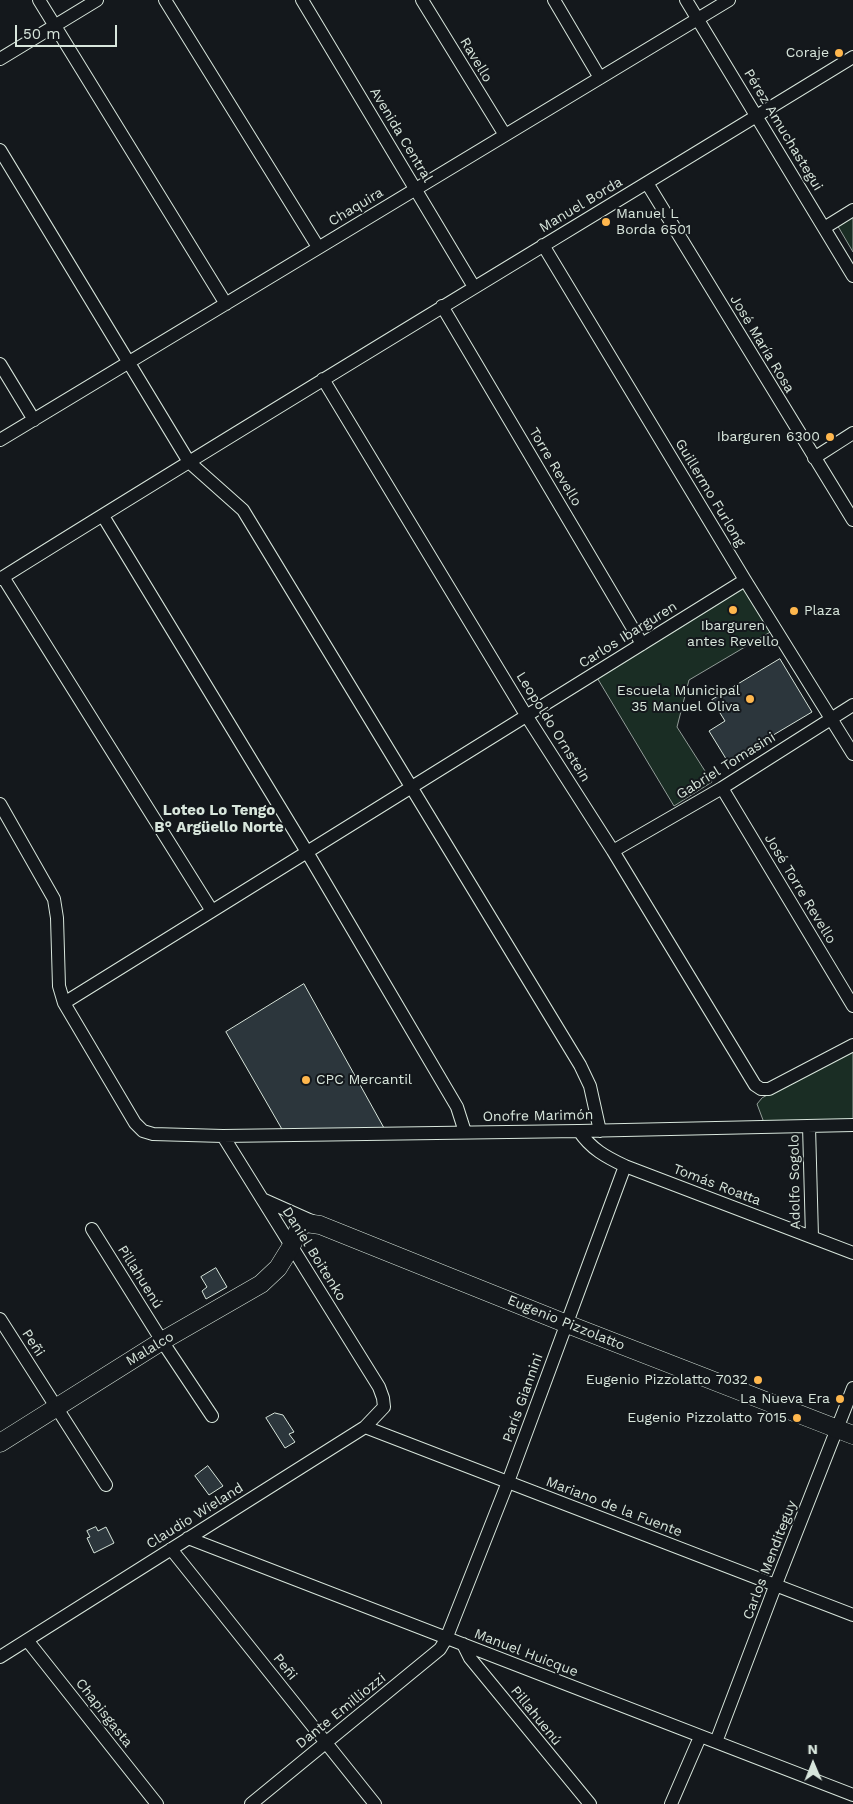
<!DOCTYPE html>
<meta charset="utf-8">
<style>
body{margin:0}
#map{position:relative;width:853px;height:1804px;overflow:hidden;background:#14181c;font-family:"Work Sans",sans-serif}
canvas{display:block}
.north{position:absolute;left:788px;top:1739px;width:50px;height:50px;-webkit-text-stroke:4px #14181c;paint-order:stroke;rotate:359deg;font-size:14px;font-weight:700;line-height:20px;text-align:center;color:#d8e6dc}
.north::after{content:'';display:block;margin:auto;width:18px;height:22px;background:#d8e6dc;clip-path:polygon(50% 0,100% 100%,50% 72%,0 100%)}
.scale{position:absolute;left:15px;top:25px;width:102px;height:22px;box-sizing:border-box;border:2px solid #d8e6dc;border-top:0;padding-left:6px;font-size:15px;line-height:18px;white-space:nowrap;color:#d8e6dc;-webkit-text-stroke:4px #14181c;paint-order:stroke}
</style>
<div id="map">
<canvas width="853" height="1804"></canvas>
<div class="north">N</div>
<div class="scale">50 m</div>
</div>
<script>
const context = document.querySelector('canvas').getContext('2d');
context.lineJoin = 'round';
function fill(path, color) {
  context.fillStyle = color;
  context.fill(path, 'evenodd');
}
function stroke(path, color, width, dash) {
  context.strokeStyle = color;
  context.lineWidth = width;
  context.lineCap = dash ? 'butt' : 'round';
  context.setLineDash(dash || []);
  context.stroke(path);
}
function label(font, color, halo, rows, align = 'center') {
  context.font = font + ' "Work Sans",sans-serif';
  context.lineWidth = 4;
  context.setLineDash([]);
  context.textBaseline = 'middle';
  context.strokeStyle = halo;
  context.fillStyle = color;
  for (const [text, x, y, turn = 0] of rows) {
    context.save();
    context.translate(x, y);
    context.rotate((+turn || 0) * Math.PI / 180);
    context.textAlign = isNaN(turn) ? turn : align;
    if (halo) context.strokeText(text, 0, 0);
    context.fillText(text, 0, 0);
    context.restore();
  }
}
const green = new Path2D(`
 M853,213V252L836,223Z
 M744,585L772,631L689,680L677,727L712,782L674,806L596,676Z
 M853,1052V1125L766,1128L757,1104L762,1098Z`);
fill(green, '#1a2d24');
stroke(green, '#939e99', 1);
const building = new Path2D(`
 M780,659L812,712L728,762L709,731L725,721L712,700Z
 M304,984L384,1128L283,1131L226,1032Z
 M216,1268L227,1287L206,1299L202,1291L207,1287L201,1277Z
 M275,1413L283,1415L294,1432L289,1434L295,1442L285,1448L266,1418Z
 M208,1466L223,1486L209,1495L195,1476Z
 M96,1527L98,1531L106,1527L114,1543L94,1553L87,1538L90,1537L87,1531Z`);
fill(building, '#2c363c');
stroke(building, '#d8e6dc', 1);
const street = new Path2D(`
 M39,0L226,304
 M165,0L318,247
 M302,0L474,287
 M422,0L505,135
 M554,0L600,78
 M686,0L853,276
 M0,59L97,0
 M0,150L189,462L243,510L580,1065L590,1086L600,1131
 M647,183L853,520
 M824,228L853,210
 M543,245L745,580L853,754
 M442,306L642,644
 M0,364L34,420
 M323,379L526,715L613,851L755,1085L761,1089H769L853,1045
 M0,440L729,0
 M814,458L853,433
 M103,516L307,852L457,1107L465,1132
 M3,577L212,911
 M0,579C283,402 569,231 853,57
 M722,788L853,1006
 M0,804L54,899L57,918L59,986L64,1003L135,1123L143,1131L153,1134L223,1136L579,1131L853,1125
 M613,851L722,788L853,705
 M64,1003L745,580
 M809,1126L812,1237
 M579,1131C591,1149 606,1157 625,1166L853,1253
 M262,1199L316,1223
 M92,1229L162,1341L212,1416
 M0,1319L106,1485
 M365,1427L853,1615
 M188,1538L853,1795
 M171,1549L375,1804
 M27,1640L157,1804
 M463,1644L470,1658L590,1804
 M0,1657L365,1427L384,1407L383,1398L379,1387L223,1136
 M716,1742L776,1584L853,1388
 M251,1804L440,1649L446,1639L508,1482L625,1166
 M671,1804L700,1737`);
const secondary = new Path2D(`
 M0,1443L162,1341L261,1284L278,1268L291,1247L299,1228L306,1223L320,1225L567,1324L853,1435`);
stroke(street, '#d8e6dc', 14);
stroke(secondary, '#d8e6dc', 19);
stroke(street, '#14181c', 12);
stroke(secondary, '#14181c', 18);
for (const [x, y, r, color] of [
 [839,53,5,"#ffb74d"],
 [606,222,5,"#ffb74d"],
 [830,437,5,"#ffb74d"],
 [733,610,5,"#ffb74d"],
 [794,611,5,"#ffb74d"],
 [750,699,5,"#ffb74d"],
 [306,1080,5,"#ffb74d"],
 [758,1380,5,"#ffb74d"],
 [840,1399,5,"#ffb74d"],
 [797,1418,5,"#ffb74d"]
]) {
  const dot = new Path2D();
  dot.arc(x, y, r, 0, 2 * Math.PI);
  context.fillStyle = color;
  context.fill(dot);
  stroke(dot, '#14181c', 2);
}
label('14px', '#d8e6dc', '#14181c', [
 ["Coraje",829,53],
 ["Manuel L",616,214,"left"],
 ["Borda 6501",616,230,"left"],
 ["Ibarguren 6300",820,437],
 ["Plaza",804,611,"left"],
 ["Ibarguren",733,626,"center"],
 ["antes Revello",733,642,"center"],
 ["Escuela Municipal",740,691],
 ["35 Manuel Oliva",740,707],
 ["CPC Mercantil",316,1080,"left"],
 ["Eugenio Pizzolatto 7032",748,1380],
 ["La Nueva Era",830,1399],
 ["Eugenio Pizzolatto 7015",787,1418]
], 'right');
label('14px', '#d8e6dc', '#14181c', [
 ["Ravello",476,60,59],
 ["Pérez Amuchastegui",783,130,59],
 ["Avenida Central",401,135,59],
 ["Manuel Borda",581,205,-31],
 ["Chaquira",356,207,-31],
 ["José María Rosa",762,344,59],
 ["Torre Revello",555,467,59],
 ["Guillermo Furlong",710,493,59],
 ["Carlos Ibarguren",628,635,-32],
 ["Leopoldo Ornstein",553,727,58],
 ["Gabriel Tomasini",726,766,-32],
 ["José Torre Revello",800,889,59],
 ["Onofre Marimón",538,1116,-1],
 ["Adolfo Sogolo",795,1182,-91],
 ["Tomás Roatta",717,1185,21],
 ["Daniel Boitenko",314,1254,58],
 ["Pillahuenú",140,1277,58],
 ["Eugenio Pizzolatto",566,1323,22],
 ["Peñi",33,1343,57],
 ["Malalco",150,1349,-31],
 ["París Giannini",523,1398,-70],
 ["Mariano de la Fuente",614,1507,21],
 ["Claudio Wieland",195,1516,-32],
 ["Carlos Menditeguy",770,1560,-69],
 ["Manuel Huicque",526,1653,21],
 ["Peñi",285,1667,51],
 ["Dante Emilliozzi",341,1711,-39],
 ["Chapisgasta",104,1713,52],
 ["Pillahuenú",536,1716,51]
]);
label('bold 15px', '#d8e6dc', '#14181c', [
 ["Loteo Lo Tengo",219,811],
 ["B° Argüello Norte",219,828]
]);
</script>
